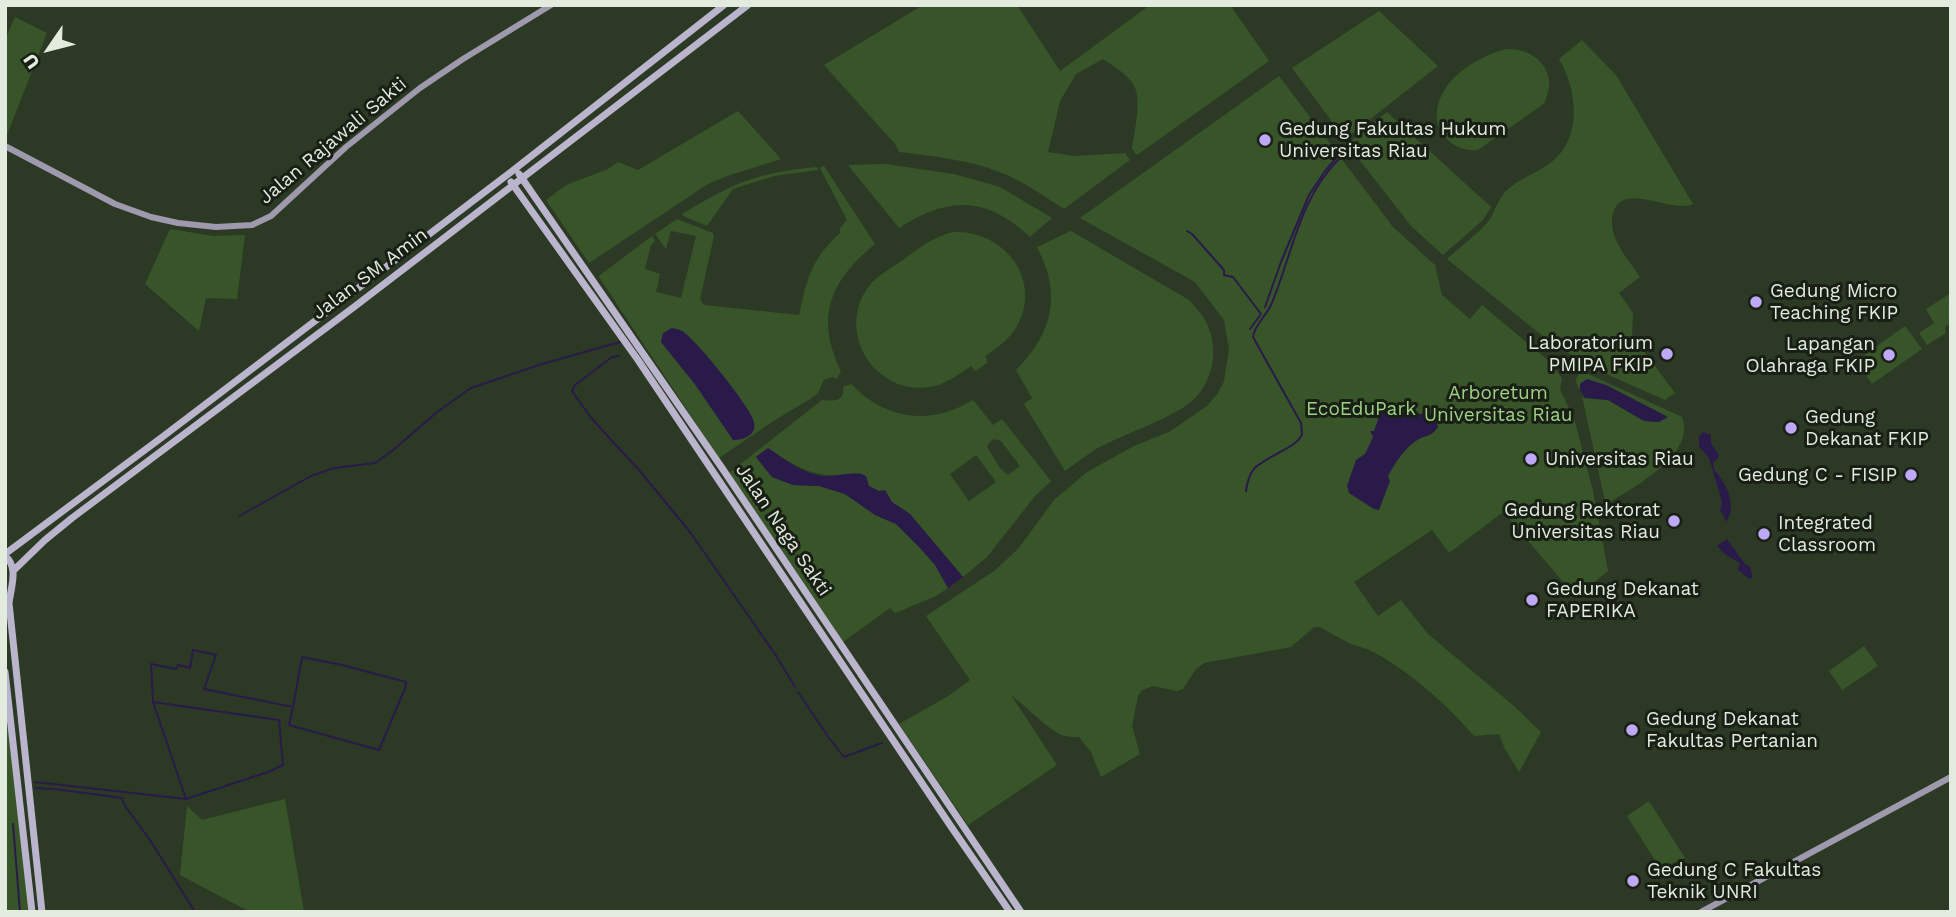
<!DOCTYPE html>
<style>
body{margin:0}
#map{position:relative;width:1956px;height:917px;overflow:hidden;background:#2c3a25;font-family:"Work Sans",sans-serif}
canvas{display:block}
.frame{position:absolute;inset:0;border:7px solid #e2ebde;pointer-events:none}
.north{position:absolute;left:14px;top:14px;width:70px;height:70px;-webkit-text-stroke:5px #191f15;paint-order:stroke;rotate:235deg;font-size:19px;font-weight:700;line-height:28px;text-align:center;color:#e2ebde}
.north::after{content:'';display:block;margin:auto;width:24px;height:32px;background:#e2ebde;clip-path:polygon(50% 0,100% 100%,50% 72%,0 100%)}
</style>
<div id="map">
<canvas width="1956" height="917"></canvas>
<div class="frame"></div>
<div class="north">U</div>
</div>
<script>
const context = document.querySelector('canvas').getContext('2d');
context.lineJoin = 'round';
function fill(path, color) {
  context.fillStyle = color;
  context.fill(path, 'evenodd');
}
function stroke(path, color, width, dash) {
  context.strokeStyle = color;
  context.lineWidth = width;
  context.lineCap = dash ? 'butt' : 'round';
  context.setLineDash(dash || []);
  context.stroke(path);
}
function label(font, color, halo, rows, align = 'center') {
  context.font = font + ' "Work Sans",sans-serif';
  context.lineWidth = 6;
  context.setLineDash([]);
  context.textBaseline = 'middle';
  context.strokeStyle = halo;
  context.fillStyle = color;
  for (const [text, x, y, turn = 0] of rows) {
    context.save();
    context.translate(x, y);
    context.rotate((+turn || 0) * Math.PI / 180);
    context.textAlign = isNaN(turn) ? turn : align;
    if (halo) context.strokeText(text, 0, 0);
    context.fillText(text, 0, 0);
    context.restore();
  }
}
fill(new Path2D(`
 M923,5H1017L1060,71L1150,5H1230L1269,61L1137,155L1132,149C1134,131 1143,99 1133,84C1126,73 1113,66 1103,59L1076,74L1060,101L1048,152L1073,156L1125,153L1130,160L1064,209C1044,196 1024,182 1002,173C971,160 933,156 899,152L895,144L824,65Z
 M1379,11L1438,66L1345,139L1292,68Z
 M15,17L47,33L5,140V40Z
 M1582,40L1616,75L1693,204C1670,214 1623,180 1613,213C1607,238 1628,258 1640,277L1619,293L1633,313L1632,335L1675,393L1665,400L1613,377L1555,346L1447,259C1460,247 1475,236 1487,223C1495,213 1497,201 1506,191C1520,177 1541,172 1555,159C1583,133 1576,88 1559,59Z
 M1506,49C1526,48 1546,59 1549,80C1550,87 1547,95 1545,103L1478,150C1467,151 1456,148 1448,140C1439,132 1436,123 1437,111C1441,78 1477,57 1506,49Z
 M1279,76L1393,227L1435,265L1442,295L1470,319L1482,305L1549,361L1562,378L1560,390L1574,418L1593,491L1608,571L1576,597L1505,514L1502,513L1449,553L1432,530L1354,582L1378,616L1401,600L1428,634L1514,706L1541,732L1519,772L1505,749L1499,734L1474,736C1447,705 1415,676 1379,655C1369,649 1359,647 1349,643C1339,638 1329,632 1320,627H1314L1291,647L1204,663L1196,669L1183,689L1177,691L1153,686L1142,690L1138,696L1132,726L1140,754L1101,777L1091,752L1079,737C1074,737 1067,737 1062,735C1047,729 1026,706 1011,695L1057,765L968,825L899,724L950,695L970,680L926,616L994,571L1018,549L1054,500L1087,472L1134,446L1169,432L1207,406L1218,393L1224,381L1229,349L1224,320L1195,282L1080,218Z
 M738,111L781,159L727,176L708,184L589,263L546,200L566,185L608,169L618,162L638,170Z
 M1387,112L1491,207L1483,220L1443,255L1411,226L1347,144Z
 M885,164L954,174L1000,187L1052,218L1030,237C986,196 949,196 899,228L848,165Z
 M824,166L875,244C830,281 815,317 841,371L837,379L832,377L824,380L818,393L812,398L775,420L719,458L599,277L600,275L652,236L655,241L651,245L645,269L660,274L656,292L681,298L696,236L671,231L666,249L655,234L677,219L713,233L714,236L700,299L704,305L799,315C808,277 810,261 840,233V228L847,220L821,170L820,167ZM661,342L752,433L694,383Z
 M817,167L818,170L774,176L733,189L707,226L683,216V213C705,201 728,186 752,179C773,172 795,169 817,167Z
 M170,229L213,236L245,235L237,299L206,298L199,331L145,284Z
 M1071,231L1189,300C1196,308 1204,316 1208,326C1220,355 1211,390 1184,407C1157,424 1124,434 1096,449C1085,456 1075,464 1065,471L1024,404L1032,398L1016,370C1053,333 1062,294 1037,247Z
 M954,232C1004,230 1043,280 1017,326C1009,340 997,348 985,356L988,362L976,371L971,366C958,375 945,385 929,387C874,395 835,331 869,286C878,275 891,268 903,260C919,248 934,236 954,232Z
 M1951,293V323L1945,327L1946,333L1927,345L1919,333L1934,323L1926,309Z
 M1905,326L1922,349L1872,384L1856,361Z
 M1586,373L1682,417C1696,455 1635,486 1609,503L1605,501L1582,396L1585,398L1608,400L1644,421L1659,422L1667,417L1606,385L1580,384V390C1576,384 1574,379 1579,374Z
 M851,384C886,420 930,426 973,400L993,425L1002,419L1051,481L1035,496L987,557L963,577L910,514L892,502L885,490L879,491L869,486L860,473C818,480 802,471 768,448L756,457L772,477L793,485L819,486L845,494L875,515L896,524L921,549L935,565L948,588L936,596L895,613L890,608L843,642L729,473L822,400C833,401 845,402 843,387ZM994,439L1001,441L1020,466L1008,475L1000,468L987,447L989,443ZM976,455L996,482L969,501L950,474Z
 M1864,646L1878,666L1842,690L1829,671Z
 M5,704L29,912H5Z
 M285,799L304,912H250L180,875L187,806L202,820Z
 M1649,801L1685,858L1665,866L1658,865L1627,816Z`), '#375528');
fill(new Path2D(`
 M672,328C675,329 679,329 682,331C695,338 752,409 754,422C757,435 744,440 733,440L694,383L661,342L663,333Z
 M1587,379L1606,385L1668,417L1659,422L1644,421L1608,400L1585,398L1580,390V384Z
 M1390,407L1394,413L1434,414L1438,427C1431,437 1429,434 1419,439C1404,448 1396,462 1388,476L1390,481L1379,510L1374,509L1349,493L1347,486L1356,460L1365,454L1373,437L1370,431H1374L1381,411Z
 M1703,432L1711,435V443L1719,455L1717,460L1713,462L1714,470C1726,482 1738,505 1726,522L1724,516L1720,511L1722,502L1709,458L1699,447V436Z
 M768,448C783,458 799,471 817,475C832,479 854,469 866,476L869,486L879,491L885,490L892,502L910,514L963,577L948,588L935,565L921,549L896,524L875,515L845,494L819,486L793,485L772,477L756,457Z
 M1727,539L1745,564L1750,567L1753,577L1749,579L1738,570L1740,563L1726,555L1717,546Z`), '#2a1a4a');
stroke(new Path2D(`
 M1187,231L1192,234L1224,270V275L1233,277L1261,314L1250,329
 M1265,307L1281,262L1309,195L1325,171L1338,156
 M619,356L612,357L575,385L572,391L592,419L639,470L690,532L775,654L795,687
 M1246,491C1247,484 1249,476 1253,470C1262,458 1299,447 1302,434C1302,433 1301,423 1301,423L1253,337C1254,326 1266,316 1271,305C1292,256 1299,198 1339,159
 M239,516L311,476L334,468L375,463L392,451L437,412L471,388L542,364L620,342
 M798,692L829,738L844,757L882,743
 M153,702L151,664L176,669L178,665L190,668L193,650L216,655L204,689L293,707L302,657L342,665L406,682V686L379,750L289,725L293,707
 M35,782L186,799L268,772L283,765L279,720L153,702L186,799
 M35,788L55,789L122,798L125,806L150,840L195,912
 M13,824L20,912`), '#2a1a4a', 2);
stroke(new Path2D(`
 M5,146L115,204L151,217L178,223L216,227L252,225L271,216L346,147L420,88L463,59L551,5
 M1701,912L1951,777`), '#9e99ac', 6);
stroke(new Path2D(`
 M519,174L722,468L1021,912
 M511,182L638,360L952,828L1010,912
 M5,554L161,438L511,172L724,5
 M5,556C19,567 11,587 9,603L42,912
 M14,570L45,540L72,518L354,307L748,5
 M5,672L32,912`), '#bab5cd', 7);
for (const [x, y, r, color] of [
 [1265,140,7,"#bda9f5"],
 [1756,302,7,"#bda9f5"],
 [1667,354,7,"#bda9f5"],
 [1889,355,7,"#bda9f5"],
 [1791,428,7,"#bda9f5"],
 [1531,459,7,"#bda9f5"],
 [1911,475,7,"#bda9f5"],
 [1674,521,7,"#bda9f5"],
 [1764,534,7,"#bda9f5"],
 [1532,600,7,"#bda9f5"],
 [1632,730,7,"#bda9f5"],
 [1633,881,7,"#bda9f5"]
]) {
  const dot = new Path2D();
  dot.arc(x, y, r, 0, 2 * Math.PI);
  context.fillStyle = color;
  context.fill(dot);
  stroke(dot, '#191f15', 2.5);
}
label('19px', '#e2ebde', '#191f15', [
 ["Gedung Fakultas Hukum",1279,129],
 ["Universitas Riau",1279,151],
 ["Gedung Micro",1770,291],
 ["Teaching FKIP",1770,313],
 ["Laboratorium",1653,343,"right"],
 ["PMIPA FKIP",1653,365,"right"],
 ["Lapangan",1875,344,"right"],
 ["Olahraga FKIP",1875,366,"right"],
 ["Gedung",1805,417],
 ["Dekanat FKIP",1805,439],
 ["Universitas Riau",1545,459],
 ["Gedung C - FISIP",1897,475,"right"],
 ["Gedung Rektorat",1660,510,"right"],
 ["Universitas Riau",1660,532,"right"],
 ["Integrated",1778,523],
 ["Classroom",1778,545],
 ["Gedung Dekanat",1546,589],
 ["FAPERIKA",1546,611],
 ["Gedung Dekanat",1646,719],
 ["Fakultas Pertanian",1646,741],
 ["Gedung C Fakultas",1647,870],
 ["Teknik UNRI",1647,892]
], 'left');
label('19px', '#e2ebde', '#191f15', [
 ["Jalan Rajawali Sakti",333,141,-40],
 ["Jalan SM Amin",370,274,-37],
 ["Jalan Naga Sakti",783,530,56]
]);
label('19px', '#9ed185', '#191f15', [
 ["Arboretum",1498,393],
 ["Universitas Riau",1498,415],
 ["EcoEduPark",1361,409]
]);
</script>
